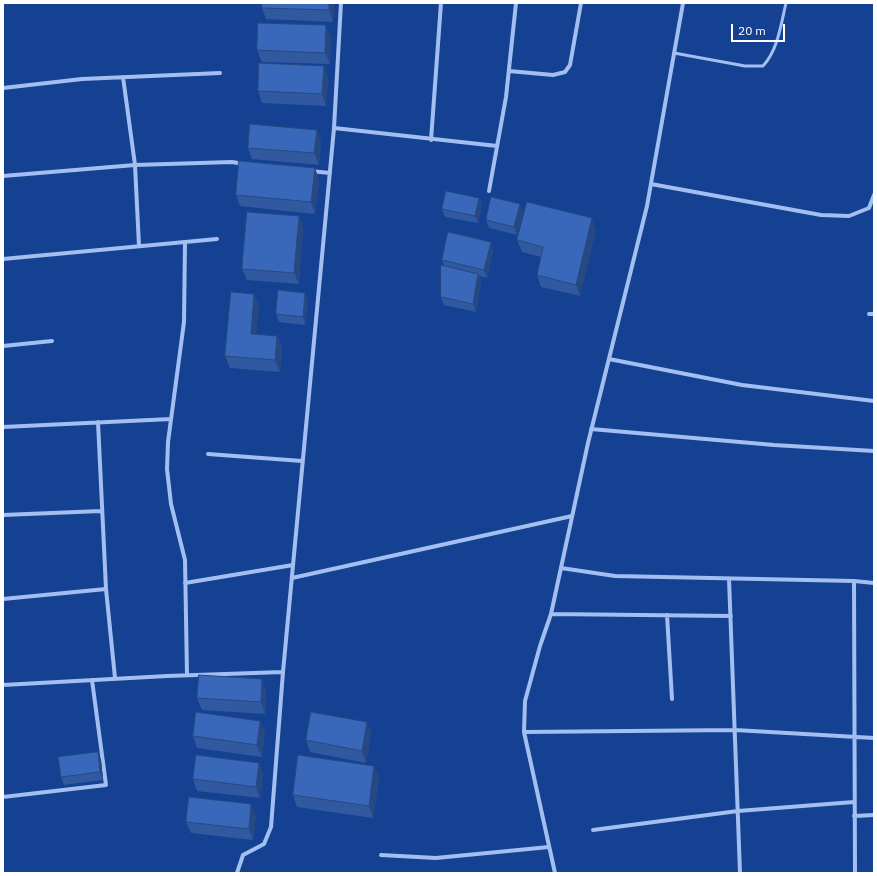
<!DOCTYPE html>
<style>
body{margin:0}
#map{position:relative;width:877px;height:876px;overflow:hidden;background:#154192;font-family:"IBM Plex Sans",sans-serif}
canvas{display:block}
.frame{position:absolute;inset:0;border:4px solid #fff;pointer-events:none}
.scale{position:absolute;left:731px;top:24px;width:54px;height:18px;box-sizing:border-box;border:2px solid #fff;border-top:0;padding-left:5px;font-size:12px;line-height:14px;white-space:nowrap;color:#fff;-webkit-text-stroke:3px #154192;paint-order:stroke}
</style>
<div id="map">
<canvas width="877" height="876"></canvas>
<div class="frame"></div>
<div class="scale">20 m</div>
</div>
<script>
const context = document.querySelector('canvas').getContext('2d');
context.lineJoin = 'round';
function stroke(path, color, width, dash) {
  context.strokeStyle = color;
  context.lineWidth = width;
  context.lineCap = dash ? 'butt' : 'round';
  context.setLineDash(dash || []);
  context.stroke(path);
}
function fill(path, color) {
  context.fillStyle = color;
  context.fill(path, 'evenodd');
}
stroke(new Path2D(`
 M674,53L745,66H763C778,50 781,24 786,3`), '#a3bff1', 3);
stroke(new Path2D(`
 M509,71L553,75L565,72L570,65L581,3
 M123,77L135,165L139,246
 M3,88L82,79L220,73
 M334,128L497,146
 M431,140L441,3
 M310,171L330,173
 M3,176L135,165L232,162L244,164
 M651,184L821,215L849,216L869,208L874,195
 M489,191L506,97L516,3
 M185,242L184,322L168,442L167,469L171,504L185,560L187,675
 M3,259L217,239
 M869,314H874
 M3,346L52,341
 M609,359L742,385L874,401
 M98,422L106,589L115,678
 M3,427L171,419
 M591,429L774,445L874,451
 M208,454L302,461
 M3,515L101,511
 M561,568L615,576L854,581L855,873
 M292,578L572,516
 M729,579L740,873
 M854,581L874,583
 M185,583L293,565
 M3,599L106,589
 M551,614L731,616
 M667,615L672,699
 M3,685L167,676L283,672
 M524,732L735,730L874,738
 M3,797L106,785L92,680
 M854,816L874,815
 M593,830L738,811L854,802
 M381,855L436,858L549,847
 M237,873L243,855L264,844L271,827L283,672L334,128L341,3
 M555,873L524,732L525,701L540,646L551,614L588,443L647,206L683,3`), '#a3bff1', 4);
fill(new Path2D(`
 M262,3H334L333,22L266,19L262,8Z
 M331,37L330,64L262,62L257,50Z
 M328,78L326,106L262,103L258,91Z
 M321,141L319,165L252,159L248,148Z
 M315,168L319,180L315,214L240,206L236,195Z
 M479,198L482,205L478,223L445,217L442,209Z
 M523,212L517,235L489,228L486,220Z
 M299,216L303,227L299,284L247,280L242,269Z
 M596,230L580,296L541,287L537,275L541,257L522,252L517,240Z
 M493,250L487,278L479,276L481,282L476,312L444,305L441,297L444,265L442,260Z
 M305,293L308,301L305,325L279,322L276,314Z
 M259,305L256,334L277,336L282,348L280,372L230,368L225,356Z
 M262,679L266,691L265,714L202,710L197,698Z
 M260,721L265,733L262,757L197,748L193,736Z
 M367,722L371,733L366,763L310,752L306,740Z
 M101,760L103,780L64,785L61,777Z
 M259,763L263,775L260,798L197,791L193,779Z
 M379,777L373,818L297,807L293,795Z
 M256,816L253,840L191,833L186,822Z`), '#31599f');
fill(new Path2D(`
 M329,3H334L333,22L329,10Z
 M326,25L331,37L330,64L325,53Z
 M324,66L328,78L326,106L322,94Z
 M317,130L321,141L319,165L314,153Z
 M315,168L319,180L315,214L311,202Z
 M479,198L482,205L478,223L475,216Z
 M520,204L523,212L517,235L514,227Z
 M299,216L303,227L299,284L294,273Z
 M592,218L596,230L580,296L576,285Z
 M491,242L493,250L487,278L484,270Z
 M478,274L481,282L476,312L473,304Z
 M305,293L308,301L305,325L303,317Z
 M254,294L259,305L255,345L251,334Z
 M277,336L282,348L280,372L275,360Z
 M262,679L266,691L265,714L261,702Z
 M260,721L265,733L262,757L257,745Z
 M367,722L371,733L366,763L362,751Z
 M98,752L101,760L103,780L100,772Z
 M259,763L263,775L260,798L256,787Z
 M374,766L379,777L373,818L369,806Z
 M251,804L256,816L253,840L249,829Z`), '#284882');
const building = new Path2D(`
 M262,3H329V10L262,8Z
 M258,23L326,25L325,53L257,50Z
 M259,63L324,66L322,94L258,91Z
 M250,124L317,130L314,153L248,148Z
 M239,161L315,168L311,202L236,195Z
 M446,191L479,198L475,216L442,209Z
 M491,197L520,204L514,227L486,220Z
 M527,202L592,218L576,285L537,275L543,247L517,240Z
 M247,212L299,216L294,273L242,269Z
 M448,232L491,242L484,270L442,260Z
 M441,265L478,274L473,304L441,297Z
 M278,290L305,293L303,317L276,314Z
 M231,292L254,294L251,334L277,336L275,360L225,356Z
 M199,675L262,679L261,702L197,698Z
 M196,712L260,721L257,745L193,736Z
 M311,712L367,722L362,751L306,740Z
 M98,752L100,772L61,777L58,757Z
 M196,755L259,763L256,787L193,779Z
 M298,755L374,766L369,806L293,795Z
 M189,797L251,804L249,829L186,822Z`);
fill(building, '#3967b9');
stroke(building, '#284882', 1);
</script>
